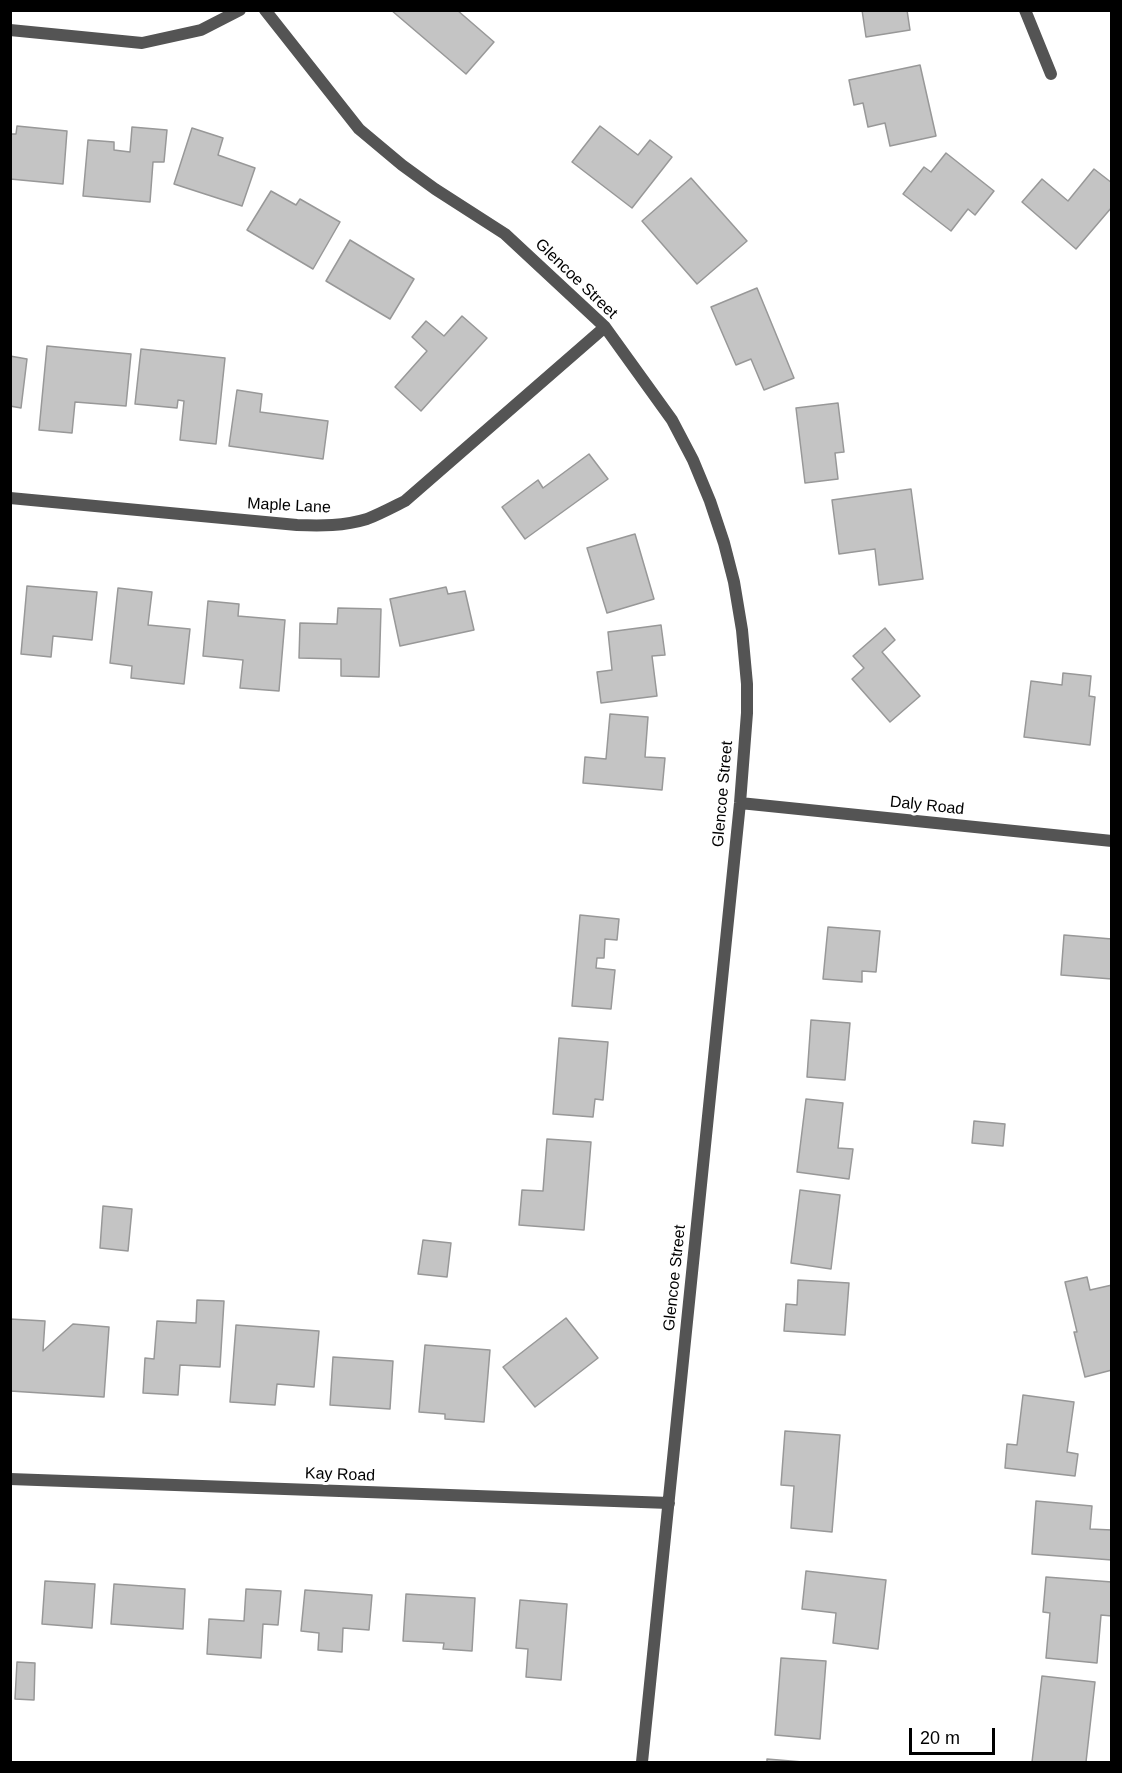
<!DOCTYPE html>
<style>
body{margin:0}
#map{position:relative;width:1122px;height:1773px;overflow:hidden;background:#fff;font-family:Helvetica,sans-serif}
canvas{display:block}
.frame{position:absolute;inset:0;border:12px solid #000;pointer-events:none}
.scale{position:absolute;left:909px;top:1728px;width:86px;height:27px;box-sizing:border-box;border:3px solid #000;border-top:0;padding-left:8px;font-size:18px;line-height:21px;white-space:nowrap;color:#000;-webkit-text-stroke:4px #fff;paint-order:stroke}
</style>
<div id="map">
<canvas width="1122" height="1773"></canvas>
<div class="frame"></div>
<div class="scale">20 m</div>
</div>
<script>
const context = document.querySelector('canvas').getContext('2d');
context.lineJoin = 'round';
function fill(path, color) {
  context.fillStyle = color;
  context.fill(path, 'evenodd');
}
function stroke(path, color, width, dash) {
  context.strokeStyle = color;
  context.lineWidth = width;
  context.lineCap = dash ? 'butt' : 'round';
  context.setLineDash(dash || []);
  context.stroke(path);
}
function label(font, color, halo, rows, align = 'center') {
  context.font = font + ' Helvetica,sans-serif';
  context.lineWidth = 6;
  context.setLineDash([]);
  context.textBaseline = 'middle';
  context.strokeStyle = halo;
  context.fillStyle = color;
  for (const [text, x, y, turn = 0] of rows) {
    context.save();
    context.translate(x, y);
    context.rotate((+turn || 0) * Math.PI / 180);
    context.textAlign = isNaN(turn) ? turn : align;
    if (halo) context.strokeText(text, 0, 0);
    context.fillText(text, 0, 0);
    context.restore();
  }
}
const building = new Path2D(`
 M391,10H457L494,42L466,74Z
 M862,10H907L910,30L866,37Z
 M920,65L936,136L890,146L885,123L868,127L863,103L854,105L849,80Z
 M17,126L67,131L63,184L10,179V134H16Z
 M600,126L638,155L650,140L672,157L632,208L572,162Z
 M132,127L167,130L164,162H153L150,202L83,196L88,140L114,142V150L130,152Z
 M192,128L223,138L218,155L255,168L242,206L174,184Z
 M946,153L994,191L975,215L968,209L951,231L903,194L924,167L931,172Z
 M1094,169L1112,183V207L1076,249L1022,202L1042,179L1068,201Z
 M691,178L747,241L697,284L642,221Z
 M271,191L296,205L300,199L340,222L313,269L247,230Z
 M350,240L414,279L390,319L326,281Z
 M757,288L794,378L764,390L751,359L736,365L711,307Z
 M462,316L487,338L421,411L395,387L427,351L412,337L426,321L444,336Z
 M47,346L131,354L126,406L75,402L72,433L39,430Z
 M141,349L225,358L216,444L180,440L184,401L178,400L177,408L135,404Z
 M10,356L27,359L21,408L10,406Z
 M237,390L262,394L260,412L328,421L323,459L229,446Z
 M838,403L844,452L835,453L838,479L805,483L796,408Z
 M589,454L608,479L525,539L502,507L538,480L543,488Z
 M911,489L923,579L879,585L875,549L839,554L832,500Z
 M635,534L654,599L607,613L587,548Z
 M27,586L97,592L92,640L53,636L51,657L21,654Z
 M446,587L448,594L465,591L474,630L400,646L390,599Z
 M118,588L152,592L148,625L190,629L184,684L131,678L132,666L110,663Z
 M208,601L239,604L238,616L285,620L279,691L240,688L243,660L203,656Z
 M338,608L381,609L379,677L341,676V659L299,658L300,623L337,624Z
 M661,625L665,655L652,656L657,696L601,703L597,672L612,670L608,632Z
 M885,628L895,640L882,652L920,696L890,722L852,679L864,668L853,656Z
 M1063,673L1091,676L1089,696L1095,697L1090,745L1024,737L1031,681L1062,685Z
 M610,714L648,717L645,757L665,758L662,790L583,783L585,757L606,759Z
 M580,915L619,919L617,940L605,939L604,958H597L596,968L615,970L611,1009L572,1006Z
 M828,927L880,931L876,972L862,971V982L823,979Z
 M1064,935L1112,939V979L1061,975Z
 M811,1020L850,1023L845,1080L807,1077Z
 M559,1038L608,1042L603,1100L595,1099L593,1117L553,1114Z
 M806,1099L843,1103L838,1148L853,1149L849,1179L797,1172Z
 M974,1121L1005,1124L1003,1146L972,1143Z
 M547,1139L591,1142L584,1230L519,1225L522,1190L543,1191Z
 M800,1190L840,1195L831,1269L791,1263Z
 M103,1206L132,1209L128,1251L100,1248Z
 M423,1240L451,1243L447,1277L418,1274Z
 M1087,1277L1090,1290L1112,1285V1370L1085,1377L1074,1332H1077L1065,1282Z
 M798,1280L849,1283L845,1335L784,1331L786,1304L797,1305Z
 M197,1300L224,1301L220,1367L180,1365L178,1395L143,1393L145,1358L154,1359L157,1321L196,1323Z
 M566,1318L598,1358L535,1407L503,1367Z
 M10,1319L45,1321L43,1351L73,1324L109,1327L104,1397L10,1391Z
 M236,1325L319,1331L314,1387L277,1384L275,1405L230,1402Z
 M425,1345L490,1350L484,1422L445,1419V1414L419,1412Z
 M333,1357L393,1361L390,1409L330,1405Z
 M1023,1395L1074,1402L1067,1452L1078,1454L1075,1476L1005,1468L1007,1444L1017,1445Z
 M785,1431L840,1435L832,1532L791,1528L794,1486L781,1485Z
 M1036,1501L1092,1506L1090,1529L1112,1530V1560L1032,1554Z
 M806,1571L886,1580L878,1649L833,1643L836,1613L802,1609Z
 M1046,1577L1112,1582V1616L1101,1615L1097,1663L1046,1658L1050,1613L1043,1612Z
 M45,1581L95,1584L92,1628L42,1624Z
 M114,1584L185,1589L183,1629L111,1624Z
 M246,1589L281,1591L278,1625L263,1624L261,1658L207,1654L209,1619L244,1621Z
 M305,1590L372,1595L369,1630L343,1628L342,1652L318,1650L319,1633L301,1631Z
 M406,1594L475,1598L472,1651L443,1649L444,1643L403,1641Z
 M520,1600L567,1604L561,1680L526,1677L528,1649L516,1648Z
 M781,1658L826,1661L820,1739L775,1735Z
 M17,1662L35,1663L34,1700L15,1699Z
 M1042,1676L1095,1682L1086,1762H1032Z
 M767,1759L803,1762H767Z`);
fill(building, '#c4c4c4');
stroke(building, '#989898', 1.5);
stroke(new Path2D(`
 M265,10L359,129L402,165L435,189L505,234L605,327L672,420L693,460L710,501L724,543L734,582L742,630L747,684V713L740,803L642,1762
 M1025,10L1051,74
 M10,30L142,43L201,30L240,10
 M10,498L297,525C321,526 344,526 367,519C380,514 393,507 405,501L605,327
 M740,803L1112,841
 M10,1479L669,1503`), '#545454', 12);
label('16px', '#000', '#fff', [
 ["Glencoe Street",576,279,44],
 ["Maple Lane",289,506,3],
 ["Glencoe Street",723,794,-85],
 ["Daly Road",927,806,6],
 ["Glencoe Street",675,1278,-84],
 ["Kay Road",340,1475,2]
]);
</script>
